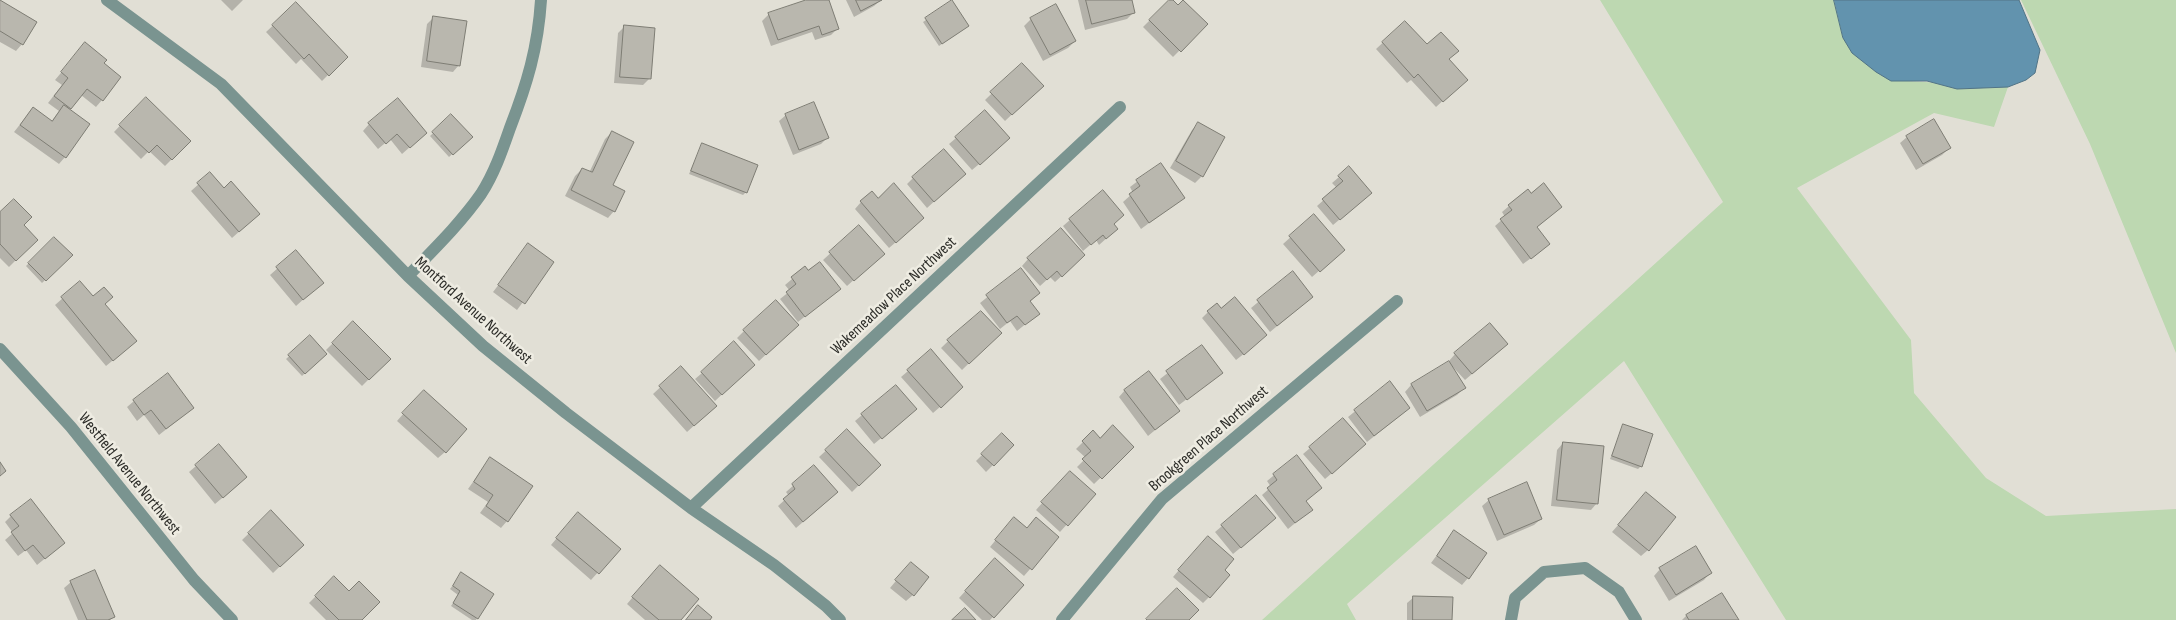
<!DOCTYPE html>
<style>
body{margin:0}
canvas{display:block;background:#e1dfd5}
</style>
<canvas width="2176" height="620"></canvas>
<script>
const context = document.querySelector('canvas').getContext('2d');
context.lineJoin = 'round';
function fill(path, color) {
  context.fillStyle = color;
  context.fill(path, 'evenodd');
}
function stroke(path, color, width, dash) {
  context.strokeStyle = color;
  context.lineWidth = width;
  context.lineCap = dash ? 'butt' : 'round';
  context.setLineDash(dash || []);
  context.stroke(path);
}
function label(font, color, halo, rows, align = 'center') {
  context.font = font + ' "Sofia Sans Condensed",sans-serif';
  context.lineWidth = 5;
  context.setLineDash([]);
  context.textBaseline = 'middle';
  context.strokeStyle = halo;
  context.fillStyle = color;
  for (const [text, x, y, turn = 0] of rows) {
    context.save();
    context.translate(x, y);
    context.rotate((+turn || 0) * Math.PI / 180);
    context.textAlign = isNaN(turn) ? turn : align;
    if (halo) context.strokeText(text, 0, 0);
    context.fillText(text, 0, 0);
    context.restore();
  }
}
fill(new Path2D(`
 M1600,0H1835L1891,80L2008,87L1994,127L1934,113L1797,188L1911,340L1914,393L1986,478L2046,516L2176,509V620H1786L1624,361L1347,604L1356,620H1262L1723,202Z
 M2021,0H2176V353L2090,144Z`), '#bdd8b1');
const water = new Path2D(`
 M1834,0H2019L2040,50L2035,73L2026,80L2008,87L1957,89L1927,81H1891L1876,72L1852,53L1843,38Z`);
fill(water, '#6293ae');
stroke(water, '#527486', 1);
fill(new Path2D(`
 M221,0H243L232,11Z
 M810,0H828L838,28L831,35L815,40L812,32L771,46L762,21L769,14Z
 M846,0H881L874,6L854,17Z
 M1078,0H1131L1134,12L1127,19L1085,30Z
 M1170,0L1206,24L1173,57L1143,27Z
 M0,2L22,44L16,51L0,42Z
 M952,2L968,26L939,46L923,22Z
 M296,4L346,57L322,81L301,59L296,64L266,32Z
 M434,17L459,65L453,72L421,67L427,24Z
 M1031,19L1075,41L1068,48L1043,61L1024,26Z
 M1405,22L1427,46L1448,60L1459,86L1436,107L1411,80L1407,83L1376,49Z
 M624,27L650,78L643,85L614,83L618,33Z
 M85,44L102,63V100L96,107L81,95L69,110L65,157L59,164L14,132L33,108L51,122L59,111L48,103L62,85L55,80Z
 M1022,64L1042,86L1005,121L985,100Z
 M146,98L190,141L165,166L149,151L141,159L114,132Z
 M786,115L828,137L821,144L793,155L779,121Z
 M451,116L471,137L449,157L430,136Z
 M1199,123L1202,176L1195,183L1170,168L1192,130Z
 M369,124L419,139L402,154L390,139L378,149L363,131Z
 M612,132L611,186L614,211L608,218L565,196L575,176L582,169L589,173L605,139Z
 M1907,137L1949,148L1942,155L1916,170L1900,143Z
 M956,138L1002,145L972,170L949,144Z
 M702,145L746,192L743,195L689,174Z
 M1160,164L1183,198L1141,229L1123,202L1133,193L1130,187Z
 M210,174L224,189L259,214L232,238L191,191Z
 M1339,177L1364,199L1333,225L1317,206L1337,188L1332,183Z
 M913,178L958,180L927,208L907,184Z
 M1103,191L1112,224L1117,229L1099,245L1096,240L1083,251L1063,226Z
 M1530,194L1561,207L1536,228L1542,250L1523,264L1495,226L1505,217L1502,212L1509,206Z
 M877,199L916,225L889,248L855,209L861,202Z
 M0,214L22,225L36,240L9,267L0,258Z
 M1314,216L1336,256L1312,277L1283,244Z
 M859,227L876,260L847,286L823,260Z
 M54,238L71,255L42,283L26,266Z
 M529,245L553,262L517,310L493,292Z
 M296,252L315,289L296,306L270,275Z
 M1028,259L1077,262L1055,282L1050,277L1040,286L1022,266Z
 M805,268L839,289L798,322L780,299L790,291L785,285Z
 M1021,270L1039,293L1030,302L1038,314L1017,331L1010,321L1000,329L980,303Z
 M1293,273L1312,297L1270,332L1251,308Z
 M80,283L93,298L104,304L128,348L106,366L55,305Z
 M1208,312L1259,342L1236,360L1202,318Z
 M971,319L1000,333L962,370L941,348Z
 M353,323L389,359L362,386L326,350Z
 M744,331H791L759,361L737,338Z
 M310,337L325,354L302,376L286,359Z
 M1202,346L1221,373L1179,405L1160,379Z
 M1500,350L1465,380L1450,364L1464,388L1457,395L1420,417L1405,392L1411,385L1450,362L1449,361L1455,354Z
 M681,368L709,412L687,432L653,394Z
 M747,371L715,401L695,379L702,373Z
 M908,371L955,394L933,413L901,377Z
 M1390,383L1402,414L1367,442L1348,417Z
 M1125,390L1178,411L1148,436L1119,397Z
 M417,398L445,452L438,458L397,421Z
 M134,401L193,408L159,435L144,415L137,421L127,407Z
 M862,415L908,416L874,444L855,421Z
 M1623,426L1641,466L1638,469L1610,459Z
 M847,431L879,465L852,492L819,457Z
 M1093,432L1100,440L1132,447L1094,484L1077,467L1086,458L1076,449Z
 M1002,435L1013,445L986,472L976,461Z
 M1563,443L1597,503L1591,510L1551,506L1557,450Z
 M1310,448L1358,451L1325,479L1303,454Z
 M1296,457L1321,488L1305,501L1311,510L1288,529L1262,495L1271,487L1267,481Z
 M490,458L507,521L501,528L480,513L488,502L468,489Z
 M196,466L239,484L215,504L189,472Z
 M814,467L830,499L796,528L778,506L789,496L786,492Z
 M1063,479L1094,494L1060,532L1036,510Z
 M1646,493L1648,550L1641,556L1612,532Z
 M1489,500L1541,519L1534,525L1497,541L1482,506Z
 M271,512L302,545L273,573L242,540Z
 M11,516L64,543L37,565L26,550L18,556L5,540L13,533L5,522Z
 M572,520L619,549L591,580L551,545Z
 M1268,525L1233,554L1215,532L1222,526Z
 M1007,526L1058,537L1024,576L990,547Z
 M1454,532L1468,578L1462,585L1431,563Z
 M1201,544L1223,571L1209,597L1203,603L1173,577Z
 M988,566L1023,585L990,620H982L959,598Z
 M1660,569L1710,573L1704,580L1669,601L1654,576Z
 M905,570L913,595L906,601L890,588Z
 M653,573L679,620H645L627,604Z
 M459,577L477,618L476,620H472L451,606L458,595L450,589Z
 M334,578L360,620H326L309,603Z
 M71,582L114,617L110,620H78L64,588Z
 M1721,594L1737,620H1682L1686,616Z
 M1414,597L1451,620H1407V603Z`), '#0003');
const building = new Path2D(`
 M0,0L37,22L23,45L0,31Z
 M806,0H829L839,29L822,35L819,26L778,40L768,13Z
 M856,0H882L861,11Z
 M952,0L969,26L942,44L925,18Z
 M1086,0H1132L1135,13L1092,24Z
 M1169,0H1173L1178,5L1183,0L1208,24L1181,52L1149,20Z
 M296,2L348,57L329,76L309,54L304,59L272,25Z
 M1056,4L1076,41L1050,55L1030,18Z
 M433,16L467,21L460,66L427,61Z
 M1405,21L1427,44L1441,32L1459,51L1449,59L1468,80L1443,102L1418,74L1414,78L1382,42Z
 M624,25L655,28L651,79L620,77Z
 M85,42L107,60L104,63L121,77L103,101L87,89L71,109L54,96L68,78L61,72Z
 M1022,63L1044,86L1012,115L990,92Z
 M146,97L191,141L172,160L157,145L149,153L119,125Z
 M398,98L427,133L410,148L397,134L386,144L368,123Z
 M814,102L829,138L799,150L785,114Z
 M64,105L90,124L66,158L20,125L33,107L52,121Z
 M985,110L1010,138L980,165L955,137Z
 M451,114L473,137L453,155L432,132Z
 M1934,119L1951,148L1923,164L1906,136Z
 M1198,122L1225,137L1203,177L1176,161Z
 M612,131L634,142L613,185L625,191L615,212L571,190L582,168L592,172Z
 M702,143L758,165L747,193L691,171Z
 M944,149L966,174L934,202L912,177Z
 M1161,163L1185,198L1149,223L1129,194L1140,186L1136,180Z
 M1349,166L1372,193L1340,220L1322,199L1343,181L1338,176Z
 M210,172L224,188L231,181L260,214L239,232L197,183Z
 M894,183L924,218L896,243L860,201L872,191L878,198Z
 M1544,183L1562,207L1537,227L1550,244L1531,259L1500,219L1512,210L1508,205L1528,189L1531,193Z
 M1103,190L1124,215L1114,224L1118,229L1106,239L1103,235L1091,245L1069,219Z
 M14,199L32,217L24,225L38,240L16,261L0,244V212Z
 M1314,214L1345,250L1320,272L1289,236Z
 M859,225L885,254L854,281L829,252Z
 M1061,228L1085,255L1062,277L1057,271L1047,280L1027,258Z
 M54,237L73,255L46,281L28,263Z
 M528,243L554,262L525,304L498,285Z
 M296,250L324,283L303,300L276,267Z
 M820,262L841,289L805,317L786,292L796,284L791,277L805,266L808,270Z
 M1021,268L1040,293L1030,301L1040,314L1025,325L1017,316L1007,323L986,295Z
 M1293,271L1313,297L1277,326L1257,300Z
 M80,281L93,296L104,287L113,297L105,304L137,341L113,361L61,297Z
 M1235,297L1267,335L1244,355L1207,311L1217,303L1221,308Z
 M776,300L799,325L766,355L743,330Z
 M981,311L1002,333L969,364L947,340Z
 M353,321L391,359L369,380L332,343Z
 M1490,323L1508,344L1472,374L1454,353Z
 M310,335L327,354L305,374L288,355Z
 M734,341L755,365L722,395L701,372Z
 M1202,345L1223,373L1187,400L1166,371Z
 M931,349L963,387L941,408L907,370Z
 M1449,361L1466,388L1427,411L1411,384Z
 M681,366L717,406L694,426L659,386Z
 M1149,371L1180,411L1155,430L1124,390Z
 M168,373L194,408L166,429L151,410L144,415L133,400Z
 M1390,381L1410,408L1374,436L1354,410Z
 M896,385L917,409L882,439L861,414Z
 M424,390L467,429L446,453L402,413Z
 M1343,418L1366,444L1332,474L1309,447Z
 M1623,424L1653,434L1642,467L1612,456Z
 M1113,425L1134,447L1102,479L1082,459L1091,451L1082,441L1093,430L1100,438Z
 M847,429L881,465L859,486L825,450Z
 M1002,433L1014,445L994,466L981,454Z
 M1563,442L1604,446L1598,504L1557,500Z
 M219,444L247,477L223,498L195,465Z
 M1297,455L1322,488L1306,501L1313,510L1295,523L1267,488L1277,480L1273,474Z
 M490,457L533,486L508,522L486,506L493,495L474,482Z
 M0,462L6,471L0,476Z
 M814,465L838,492L803,522L783,499L795,489L792,484Z
 M1070,471L1096,494L1068,526L1041,502Z
 M1527,482L1542,519L1504,535L1488,499Z
 M1646,492L1676,517L1649,551L1618,525Z
 M1256,495L1276,518L1241,548L1221,525Z
 M31,499L65,543L45,559L33,545L25,551L11,532L19,526L10,515Z
 M271,510L304,545L280,567L248,533Z
 M578,512L621,549L599,574L556,538Z
 M1014,517L1027,528L1036,517L1059,537L1032,570L995,540Z
 M1454,530L1487,553L1469,579L1437,556Z
 M1208,536L1234,559L1225,570L1230,575L1210,598L1178,570Z
 M1696,546L1712,573L1676,595L1659,568Z
 M995,558L1024,585L994,618L965,591Z
 M911,562L929,577L914,596L895,580Z
 M660,565L699,599L681,620H659L632,597Z
 M95,570L115,617L108,620H87L70,581Z
 M461,572L494,594L478,619L453,603L460,591L453,586Z
 M334,576L349,591L359,581L380,602L362,620H339L315,596Z
 M1177,588L1199,610L1189,620H1147L1146,619Z
 M1722,593L1739,620H1689L1686,615Z
 M1413,596L1453,597L1452,620H1413Z
 M698,605L712,617L710,620H686Z
 M965,608L976,620H952Z`);
fill(building, '#b9b7ae');
stroke(building, '#7e7d74', 1);
stroke(new Path2D(`
 M107,0L221,84L408,276L483,346L566,413L691,508L774,565L826,606L840,620
 M408,276C433,250 460,224 481,194C494,174 502,151 510,128C527,84 538,48 541,0
 M0,349L71,427L194,580L232,620
 M691,508L1120,107
 M1062,620L1162,499L1397,301
 M1511,620L1515,598L1544,572L1585,568L1619,592L1636,620`), '#7a9490', 12);
label('16px', '#2c2c28', '#eeece2', [
 ["Wakemeadow Place Northwest",894,296,-43],
 ["Montford Avenue Northwest",473,311,42],
 ["Brookgreen Place Northwest",1209,439,-41],
 ["Westfield Avenue Northwest",129,474,51]
]);
</script>
